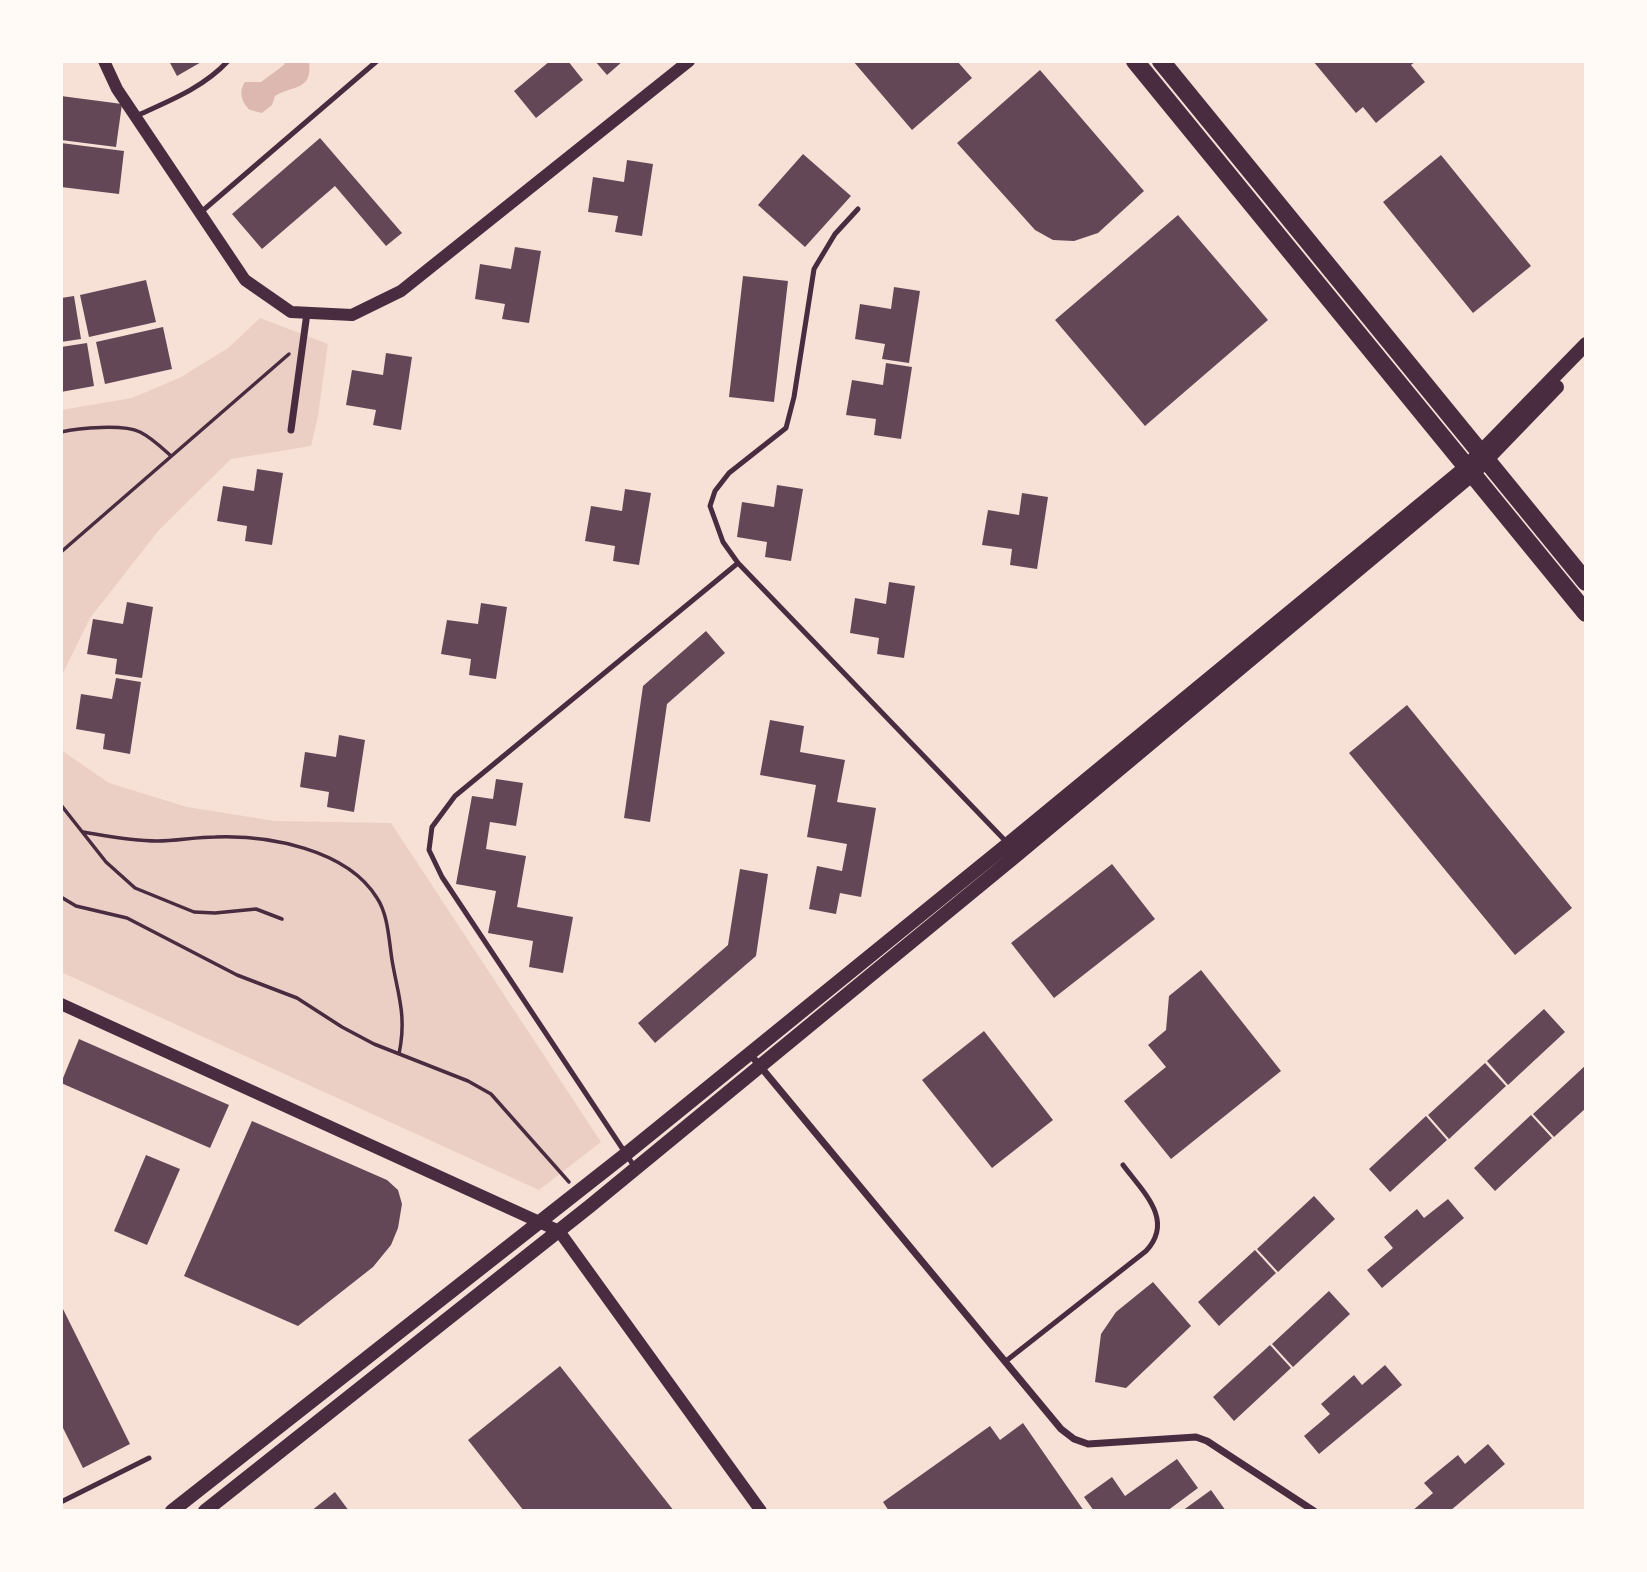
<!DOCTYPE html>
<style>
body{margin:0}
#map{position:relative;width:1647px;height:1572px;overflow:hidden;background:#f7e1d7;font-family:Helvetica,sans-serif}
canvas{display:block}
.frame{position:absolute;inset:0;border:63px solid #fffaf5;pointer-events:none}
</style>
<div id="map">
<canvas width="1647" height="1572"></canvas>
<div class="frame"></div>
</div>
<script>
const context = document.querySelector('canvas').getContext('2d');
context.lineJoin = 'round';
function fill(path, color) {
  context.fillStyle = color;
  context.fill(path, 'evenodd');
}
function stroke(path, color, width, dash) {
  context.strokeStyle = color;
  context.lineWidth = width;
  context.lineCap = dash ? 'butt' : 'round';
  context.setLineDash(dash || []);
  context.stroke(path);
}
fill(new Path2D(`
 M260,318L328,344L318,416L311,446L231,459L159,530L90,618L62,675L61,683V410L132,398L181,377L228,348Z
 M61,750L109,783L187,807L275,821L391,823L601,1142L539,1190L61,972Z`), '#ebcfc5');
fill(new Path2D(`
 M285,61H309C313,91 293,85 275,96L272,105L262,113L250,110C242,103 238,92 245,82H261L284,65Z`), '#dcb8b0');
fill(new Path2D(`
 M169,61H203L177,76Z
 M550,61H568L583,80L536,118L514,91Z
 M595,61H623L607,75Z
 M853,61H957L972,78L912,130Z
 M1313,61H1416L1411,65L1425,82L1376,123L1363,107L1356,113Z
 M1040,70L1144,191L1098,233L1074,241L1053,240L1035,230L957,143Z
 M61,96L122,104L116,147L61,140Z
 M320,138L402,233L386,246L335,186L262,249L232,214Z
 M61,143L124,151L119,194L61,187Z
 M803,154L851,196L805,247L758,205Z
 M1441,155L1531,266L1473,313L1383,202Z
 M627,160L653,164L642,236L615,232L618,216L588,212L593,177L624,182Z
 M1178,215L1268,320L1145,426L1055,320Z
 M515,247L541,251L529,323L502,319L505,304L475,299L480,264L511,269Z
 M743,276L788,281L774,402L729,397Z
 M146,280L156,322L89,337L80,295Z
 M894,287L920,291L909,363L882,359L885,344L855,339L860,304L891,309Z
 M74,296L81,339L61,342V298Z
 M163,327L172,369L105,384L96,342Z
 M87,343L94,386L61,392V347Z
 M386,353L412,357L401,430L373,425L376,410L346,405L352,370L383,375Z
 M886,363L912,367L901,439L874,435L876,419L846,415L852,380L883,385Z
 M257,469L283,473L272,545L245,541L247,526L217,521L223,486L254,491Z
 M777,485L803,489L791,561L765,557L767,542L737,537L742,502L774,507Z
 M625,489L651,493L639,565L613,561L615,546L585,541L591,506L622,511Z
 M1022,493L1048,497L1037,569L1010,565L1012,549L982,545L988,510L1019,515Z
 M889,582L915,586L904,658L877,654L879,638L850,633L855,598L886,604Z
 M127,602L153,607L142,678L115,674L117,659L87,654L93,619L123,624Z
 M481,603L507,607L496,679L469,675L471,659L441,654L447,620L478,624Z
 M706,631L725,653L667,704L650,822L624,818L643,686Z
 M116,678L141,682L130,754L103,749L105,734L76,729L81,694L112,699Z
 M1407,705L1572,908L1515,955L1349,753Z
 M770,720L804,726L800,752L845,760L837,802L876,808L861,897L840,893L836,914L809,909L817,866L842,871L847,844L807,837L816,785L760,775Z
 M339,735L365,740L354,812L327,807L329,792L300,787L305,752L336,757Z
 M496,779L523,783L516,826L490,822L486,849L526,856L517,907L573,917L563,973L529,967L533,941L488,933L496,891L456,884L472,796L493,799Z
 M1112,864L1155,919L1054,998L1011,943Z
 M740,869L768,874L756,956L655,1043L638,1023L728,945Z
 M1201,970L1281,1071L1171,1159L1124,1101L1166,1067L1148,1045L1166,1030L1169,996Z
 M1544,1009L1565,1032L1508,1085L1487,1061Z
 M984,1031L1053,1120L992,1168L922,1080Z
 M79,1039L229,1105L210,1148L61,1083Z
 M1485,1063L1506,1086L1449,1139L1428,1115Z
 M1586,1065V1108L1554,1137L1533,1114Z
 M1531,1115L1552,1138L1495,1191L1474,1168Z
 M1426,1116L1447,1140L1390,1192L1369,1169Z
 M252,1121L387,1180L398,1190L402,1204L398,1228L391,1245L373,1267L298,1326L184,1276Z
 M146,1155L180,1169L147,1245L114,1231Z
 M1314,1196L1335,1219L1278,1272L1257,1249Z
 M1448,1199L1464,1218L1382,1288L1367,1270L1393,1248L1384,1237L1417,1209L1424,1218Z
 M1255,1250L1276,1273L1219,1326L1198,1302Z
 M1153,1282L1191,1326L1126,1388L1095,1382L1101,1334L1116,1312Z
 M1329,1291L1350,1314L1293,1367L1272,1344Z
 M61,1305L130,1444L83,1468L61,1424Z
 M1270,1345L1291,1368L1234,1421L1213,1397Z
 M1385,1365L1402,1385L1319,1454L1304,1436L1330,1414L1321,1404L1354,1375L1362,1385Z
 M560,1366L674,1511H524L468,1440Z
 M1023,1423L1084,1511H889L883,1502L990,1426L1000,1440Z
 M1488,1444L1505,1464L1450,1511H1412L1433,1493L1424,1483L1458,1455L1465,1464Z
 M1177,1459L1198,1488L1167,1511H1094L1084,1497L1112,1477L1125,1496Z
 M1211,1490L1226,1511H1182Z
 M335,1492L349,1511H311Z`), '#644757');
stroke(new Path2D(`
 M61,432C79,428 123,424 140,432C152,438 161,447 171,456
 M61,552L289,354
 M61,805L106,862L135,888L194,912L215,913L256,909L282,919
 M83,832C107,836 132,841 157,841C176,841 196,837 215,837C268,835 347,849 377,898C388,914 389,941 392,960C398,996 407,1015 399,1054
 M61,897L76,906L127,918L237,975L297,998L342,1027L374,1044L468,1081L491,1094L569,1182`), '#4a2c40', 3.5);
stroke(new Path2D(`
 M136,116C169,101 203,88 228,61
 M858,209L835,234L814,269L794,397L786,428L729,473L715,491L710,506L723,542L738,563L1018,854
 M200,213L377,61
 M634,1166L442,877L429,850L432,827L455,796L738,563
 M1006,1361L1146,1251C1175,1220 1143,1192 1123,1165
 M61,1502L149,1458`), '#4a2c40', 5);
stroke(new Path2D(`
 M291,430L307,313
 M750,1054L1061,1429L1074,1439L1088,1444L1196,1437L1207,1441L1314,1511`), '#4a2c40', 7);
stroke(new Path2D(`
 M104,61L117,89L245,280L291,312L352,315L401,291L689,61
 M61,1004L559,1231L761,1511`), '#4a2c40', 12);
stroke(new Path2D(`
 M172,1511L626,1154L1008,844L1466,467L1586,344
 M205,1511L590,1206L1018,854L1473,474L1557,387`), '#4a2c40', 14);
stroke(new Path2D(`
 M1135,61L1586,613
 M1161,61L1586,582`), '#4a2c40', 18);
</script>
